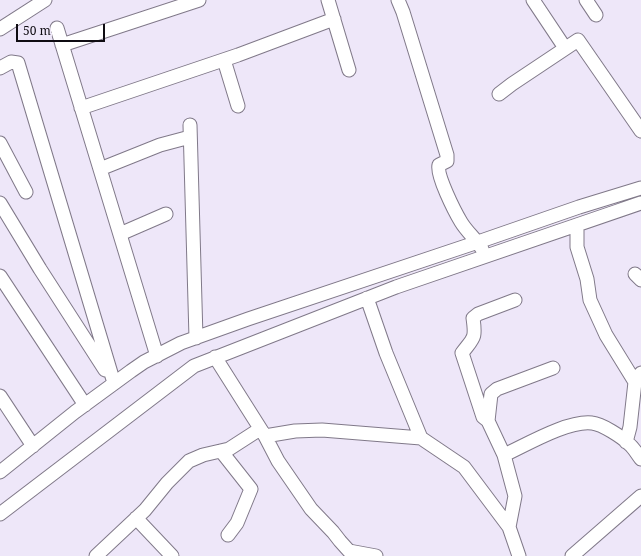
<!DOCTYPE html>
<style>
body{margin:0}
#map{position:relative;width:641px;height:556px;overflow:hidden;background:#eee7f9;font-family:"Noto Serif",serif}
canvas{display:block}
.scale{position:absolute;left:16px;top:24px;width:89px;height:18px;box-sizing:border-box;border:2px solid #0f0c12;border-top:0;padding-left:5px;font-size:12px;line-height:14px;white-space:nowrap;color:#0f0c12;-webkit-text-stroke:3px #eee7f9;paint-order:stroke}
</style>
<div id="map">
<canvas width="641" height="556"></canvas>
<div class="scale">50 m</div>
</div>
<script>
const context = document.querySelector('canvas').getContext('2d');
context.lineJoin = 'round';
function stroke(path, color, width, dash) {
  context.strokeStyle = color;
  context.lineWidth = width;
  context.lineCap = dash ? 'butt' : 'round';
  context.setLineDash(dash || []);
  context.stroke(path);
}
const minor = new Path2D(`
 M328,0L349,70
 M398,0L403,12L447,155V161L439,165C436,175 455,212 461,222C467,232 476,239 482,249
 M533,0L565,48
 M586,0L596,15
 M57,28L157,356
 M0,29L45,0
 M62,45L199,0
 M224,60L238,106
 M0,68L11,62L18,63L114,383
 M499,94L512,84L578,40L641,131
 M81,108L238,55L334,19
 M190,125L196,338
 M0,143L26,192
 M100,169L160,145L190,137
 M0,203L40,269L105,370
 M577,225V247L587,279L590,300L606,335L635,382
 M120,234L166,214
 M635,274L641,280
 M0,276L85,405
 M367,298L386,353L421,438
 M215,357L265,436L295,431L322,430L421,438L464,467L509,527L519,556
 M0,396L33,446
 M488,421L491,394L497,389L553,368
 M265,436L278,461L311,509L333,532L340,541L349,551L376,556
 M626,442L630,427L635,382L641,373
 M221,451L251,489L237,523L228,535
 M504,455C526,445 568,420 592,423C602,424 622,437 629,444C634,448 637,454 641,459
 M0,472L75,412L131,371L144,362L181,343L248,319L478,242L579,207L641,188
 M0,514L194,366L396,287L641,203
 M136,518L172,556
 M509,527L515,496L504,455L488,421L483,417L462,353C474,337 476,339 473,318L478,314L515,300
 M96,556L145,510L167,483L189,461L203,455L229,449L260,429
 M572,556L641,496`);
stroke(minor, '#807989', 15);
stroke(minor, '#fff', 13);
</script>
